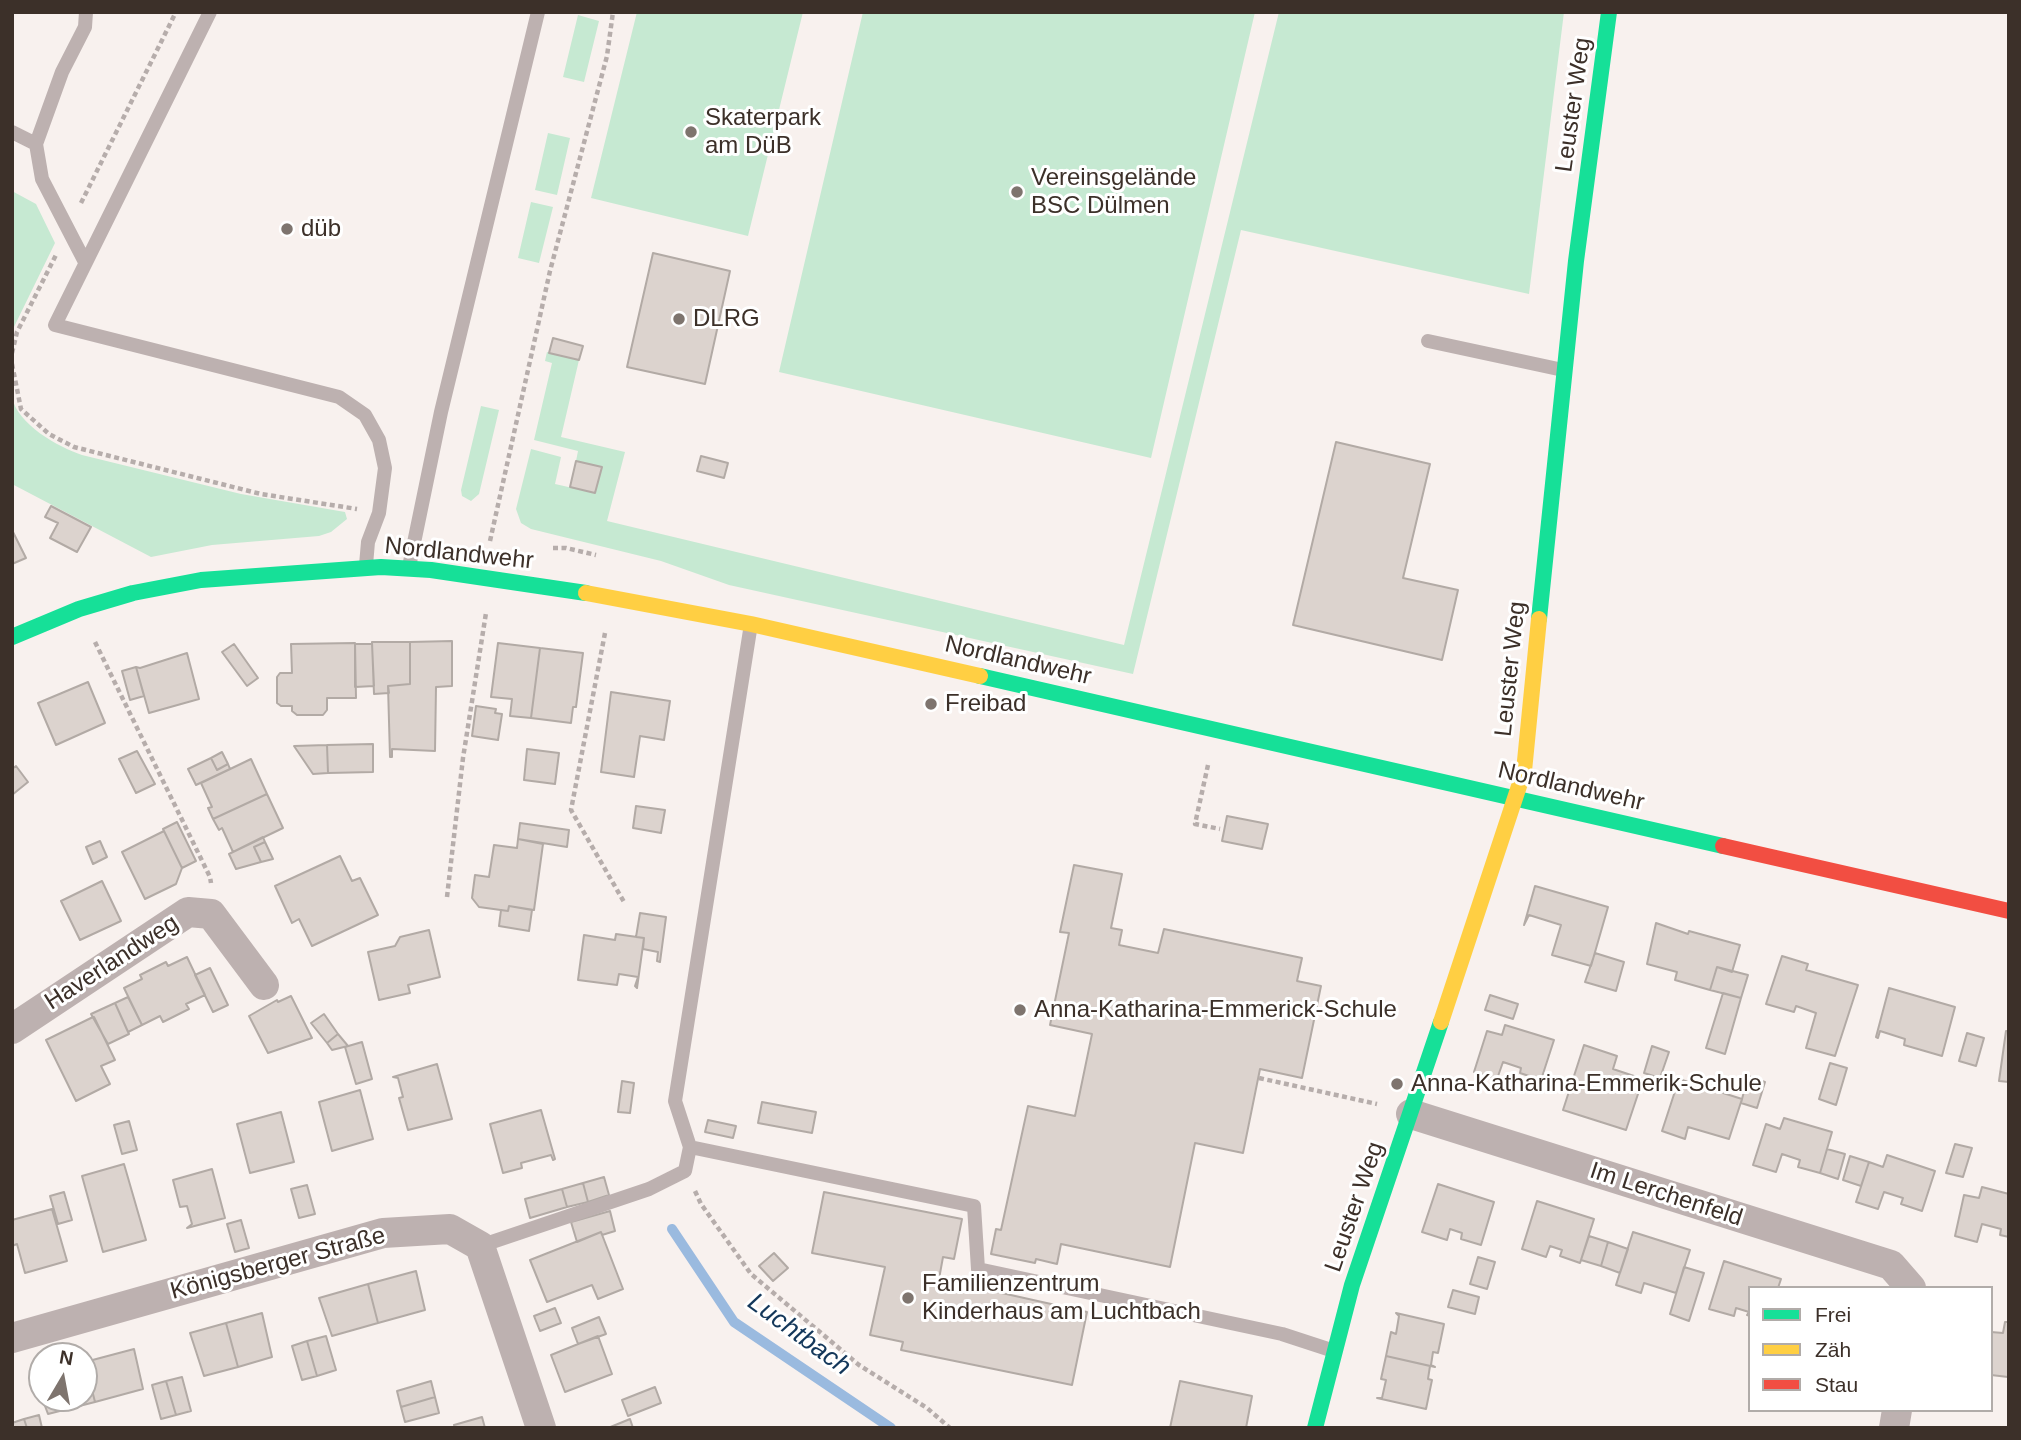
<!DOCTYPE html>
<meta charset="utf-8">
<style>
body{margin:0}
#map{position:relative;width:2021px;height:1440px;overflow:hidden;background:#f8f1ee;font-family:Helvetica,sans-serif}
canvas{display:block}
.frame{position:absolute;inset:0;border:14px solid #3c3029;pointer-events:none}
.legend{position:absolute;left:1748px;top:1286px;width:245px;height:126px;box-sizing:border-box;background:#fff;border:2px solid #b1aca9;margin:0;padding:9px 12px;list-style:none;font-size:21px;color:#3c3029}
.legend li{display:flex;align-items:center;gap:14px;height:35px}
.legend b{width:35px;border:2px solid #b1aca9}
.north{position:absolute;left:28px;top:1342px;width:70px;height:70px;box-sizing:border-box;background:#fff;border:2px solid #b1aca9;border-radius:50%;rotate:10deg;font-size:19px;font-weight:700;line-height:28px;text-align:center;color:#3c3029}
.north::after{content:'';display:block;margin:auto;width:24px;height:32px;background:#7e746e;clip-path:polygon(50% 0,100% 100%,50% 72%,0 100%)}
</style>
<div id="map">
<canvas width="2021" height="1440"></canvas>
<div class="frame"></div>
<ul class="legend">
<li><b style="height:9px;background:#16e098"></b>Frei</li>
<li><b style="height:9px;background:#ffcf43"></b>Zäh</li>
<li><b style="height:9px;background:#f24e42"></b>Stau</li>
</ul>
<div class="north">N</div>
</div>
<script>
const context = document.querySelector('canvas').getContext('2d');
context.lineJoin = 'round';
function fill(path, color) {
  context.fillStyle = color;
  context.fill(path, 'evenodd');
}
function stroke(path, color, width, dash) {
  context.strokeStyle = color;
  context.lineWidth = width;
  context.lineCap = dash ? 'butt' : 'round';
  context.setLineDash(dash || []);
  context.stroke(path);
}
function label(font, color, halo, rows, align = 'center') {
  context.font = font + ' Helvetica,sans-serif';
  context.lineWidth = 6;
  context.setLineDash([]);
  context.textBaseline = 'middle';
  context.strokeStyle = halo;
  context.fillStyle = color;
  for (const [text, x, y, turn = 0] of rows) {
    context.save();
    context.translate(x, y);
    context.rotate((+turn || 0) * Math.PI / 180);
    context.textAlign = isNaN(turn) ? turn : align;
    if (halo) context.strokeText(text, 0, 0);
    context.fillText(text, 0, 0);
    context.restore();
  }
}
fill(new Path2D(`
 M637,12H803L748,236L591,198Z
 M863,12H1255L1151,458L779,372Z
 M1279,12H1564L1529,294L1241,230L1133,674L729,585L661,561L531,529L521,523L516,509L531,449L561,457L555,484L595,493L602,467L576,461L578,451L534,440L552,363L545,361L547,352L579,360L561,437L625,452L607,521L1124,645Z
 M578,15L599,21L584,82L563,77Z
 M548,133L570,138L557,195L535,190Z
 M12,191L36,204L55,243L12,331Z
 M531,202L553,207L539,263L518,258Z
 M12,397C17,424 58,447 82,455L241,494L345,512L347,519L331,532L319,536L212,545L151,557L12,484Z
 M481,406L499,410L479,494L471,501L462,496L461,490Z`), '#c6e9d2');
stroke(new Path2D(`
 M672,1229L734,1322L891,1428`), '#9abadf', 10);
const building = new Path2D(`
 M653,253L730,271L705,384L627,367Z
 M553,338L583,346L579,360L549,353Z
 M1336,442L1430,464L1403,578L1458,590L1442,660L1293,625Z
 M701,456L728,463L724,478L697,471Z
 M576,461L602,467L595,493L570,487Z
 M51,506L91,527L77,552L50,538L58,523L45,517Z
 M12,530L26,558L12,564Z
 M452,641V686L436,687L435,751L392,749V757H390L388,686L410,684V642Z
 M372,642H410V684L388,686L389,693L374,694Z
 M355,643L356,698H327V710L323,715H297L292,711V706H281L277,703V677L280,673H292L291,644Z
 M498,643L540,648L531,718L510,716L512,699L491,697Z
 M234,644L258,678L247,686L222,652Z
 M355,644H372L374,686L355,687Z
 M540,648L583,653L576,707H573L571,723L531,718Z
 M187,653L199,699L149,713L136,667L140,668Z
 M136,667L144,696L130,700L122,671Z
 M88,682L105,723L56,745L38,703Z
 M611,692L670,701L664,740L640,736L634,777L601,772Z
 M476,706L496,709L495,713L502,714L498,740L472,736Z
 M373,744V772L328,773L327,745Z
 M327,745L328,773L313,774L294,746Z
 M527,749L559,753L555,784L524,780Z
 M137,751L155,784L136,793L119,759Z
 M222,752L228,764L217,770L211,758Z
 M211,758L217,770L228,764L230,769L196,785L188,769Z
 M251,759L267,794L213,819L208,808L212,807L201,783Z
 M16,766L28,782L12,795V769Z
 M267,794L283,828L233,852L222,828L219,830L213,819Z
 M636,806L665,810L661,833L633,828Z
 M1227,816L1268,824L1262,849L1222,841Z
 M177,822L196,861L182,868L163,829Z
 M520,823L569,830L567,847L518,839Z
 M164,831L182,868L176,884L145,899L122,852Z
 M263,837L265,842L254,847L261,862L236,869L229,854Z
 M518,839L543,844L534,910L509,906L508,911L479,907L472,898L475,875L489,877L494,845L517,848Z
 M100,841L107,857L93,864L86,847Z
 M265,842L273,859L261,862L254,847Z
 M340,856L352,881L360,878L378,915L312,946L299,919L292,923L275,886Z
 M1074,865L1122,874L1111,928L1122,930L1119,945L1158,953L1164,929L1302,958L1297,981L1321,986L1302,1078L1260,1069L1243,1153L1195,1143L1170,1267L1061,1244L1057,1264L1036,1259L1035,1263L991,1254L996,1229L1001,1230L1028,1106L1075,1116L1092,1034L1050,1025L1069,933L1060,932Z
 M102,881L121,921L80,940L61,901Z
 M1535,886L1608,907L1591,966L1552,955L1561,925L1529,915L1524,925Z
 M509,906L532,910L529,931L499,926L501,910L508,911Z
 M640,913L666,917L660,962L657,961L658,952L643,949L644,938L636,937Z
 M1656,923L1688,934L1689,931L1740,945L1732,972L1717,967L1710,990L1675,980L1677,972L1647,964Z
 M429,930L440,977L408,985L410,993L379,1000L368,952L395,946L400,937Z
 M616,934L644,938L637,988L635,986L638,977L619,974L617,985L578,980L584,935L615,940Z
 M1595,953L1624,962L1616,991L1585,982Z
 M1782,956L1808,964L1806,970L1858,985L1835,1056L1806,1048L1816,1013L1796,1006L1794,1012L1766,1004Z
 M187,957L205,995L186,1004L189,1009L163,1022L160,1016L142,1025L124,988L142,979L140,975L166,962L168,966Z
 M1717,967L1748,975L1741,998L1710,990Z
 M210,968L228,1005L213,1012L195,975Z
 M1889,988L1955,1007L1942,1056L1904,1045L1905,1039L1880,1031L1878,1038L1876,1037Z
 M1723,993L1741,998L1725,1054L1706,1048Z
 M1490,995L1518,1004L1513,1019L1485,1010Z
 M291,996L312,1038L268,1053L249,1016L277,1000L278,1002Z
 M128,997L142,1025L128,1032L115,1003Z
 M115,1003L129,1034L108,1044L91,1014Z
 M324,1014L338,1034L327,1043L311,1023Z
 M93,1017H94L115,1060L101,1066L110,1084L76,1101L46,1040Z
 M1505,1025L1554,1040L1541,1080L1520,1073L1521,1068L1503,1062L1497,1079L1474,1072L1487,1031L1502,1035Z
 M2006,1031H2009V1082L1999,1081Z
 M1967,1033L1984,1038L1976,1066L1959,1061Z
 M338,1034L348,1046L332,1050L327,1043Z
 M362,1042L372,1079L356,1084L345,1047Z
 M1584,1045L1617,1056L1613,1069L1643,1079L1626,1130L1563,1110Z
 M1652,1046L1669,1052L1660,1078L1644,1073Z
 M1830,1063L1847,1068L1836,1105L1819,1099Z
 M437,1064L452,1119L408,1130L399,1098L403,1097L398,1078L393,1077Z
 M1748,1076L1765,1082L1757,1108L1741,1103Z
 M1679,1079L1742,1099L1729,1139L1688,1127L1685,1139L1662,1131Z
 M622,1081L634,1083L630,1113L618,1112Z
 M360,1090L373,1139L332,1151L319,1102Z
 M762,1102L816,1112L812,1133L758,1123Z
 M541,1110L555,1159L553,1160L551,1155L521,1163L522,1168L503,1173L490,1124Z
 M281,1112L294,1162L250,1173L237,1124Z
 M1784,1118L1832,1132L1820,1173L1798,1167L1800,1160L1782,1154L1776,1172L1753,1165L1766,1124L1780,1129Z
 M708,1120L736,1126L733,1138L705,1132Z
 M129,1121L137,1150L122,1154L114,1125Z
 M1955,1144L1972,1148L1963,1177L1946,1173Z
 M1827,1149L1845,1154L1838,1179L1820,1173Z
 M1887,1155L1935,1171L1922,1211L1901,1204L1903,1198L1884,1192L1878,1209L1856,1202L1869,1162L1883,1167Z
 M1850,1156L1869,1162L1861,1186L1843,1180Z
 M124,1164L146,1240L103,1252L82,1176Z
 M212,1169L225,1218L187,1228L192,1224L187,1206L180,1207L173,1180Z
 M604,1177L609,1195L588,1202L583,1183Z
 M583,1183L588,1202L567,1207L562,1189Z
 M1438,1184L1494,1202L1481,1245L1461,1239L1462,1233L1450,1229L1447,1240L1422,1232Z
 M307,1185L315,1214L299,1218L291,1189Z
 M1982,1187L2009,1194V1237L2000,1235L2001,1229L1982,1224L1977,1242L1955,1236L1964,1195L1979,1198Z
 M562,1189L567,1207L530,1218L525,1199Z
 M64,1192L72,1220L58,1224L50,1196Z
 M824,1192L962,1219L954,1259L943,1257L939,1279L1087,1312L1072,1385L901,1350L903,1342L870,1335L885,1267L812,1253Z
 M1537,1201L1594,1219L1580,1263L1560,1256L1562,1250L1550,1246L1546,1257L1522,1249Z
 M52,1209L67,1261L25,1273L17,1244L12,1246V1220Z
 M610,1211L615,1231L602,1235L601,1232L577,1242L571,1222Z
 M241,1220L249,1248L235,1252L227,1224Z
 M601,1232L623,1289L598,1299L592,1285L547,1302L530,1260Z
 M1633,1232L1690,1250L1676,1293L1644,1283L1641,1293L1616,1285Z
 M1589,1236L1608,1242L1601,1266L1581,1260Z
 M1608,1242L1628,1249L1620,1273L1601,1266Z
 M774,1253L788,1268L773,1281L759,1266Z
 M1478,1257L1495,1262L1487,1289L1470,1284Z
 M1724,1261L1781,1279L1778,1288H1750V1316L1747,1315L1749,1312L1736,1308L1734,1316L1709,1309Z
 M1684,1267L1704,1273L1689,1321L1670,1314Z
 M416,1271L425,1310L378,1323L368,1284Z
 M368,1284L378,1323L332,1336L319,1298Z
 M1453,1290L1479,1297L1475,1314L1448,1307Z
 M555,1308L561,1323L540,1331L534,1316Z
 M262,1313L272,1357L238,1367L226,1323Z
 M1396,1313L1444,1324L1438,1353L1433,1352L1431,1365L1435,1367L1386,1356L1391,1332L1396,1334L1399,1316Z
 M599,1317L606,1334L578,1344L572,1328Z
 M2005,1322H2009L2008,1377L1991,1375V1332L2003,1333Z
 M226,1323L238,1367L204,1376L190,1333Z
 M326,1336L336,1370L317,1376L307,1341Z
 M598,1336L612,1374L565,1392L551,1355Z
 M307,1341L317,1376L302,1380L292,1346Z
 M134,1349L143,1389L95,1402L85,1362Z
 M1386,1356L1430,1366L1428,1379L1432,1380L1426,1409L1377,1398H1382L1386,1380L1381,1379Z
 M85,1362L95,1402L48,1414L42,1398H84Z
 M42,1374V1397L36,1375Z
 M182,1377L191,1411L176,1415L166,1381Z
 M166,1381L176,1415L161,1419L152,1385Z
 M431,1381L435,1397L401,1407L397,1391Z
 M1180,1381L1252,1396L1246,1428H1170Z
 M655,1387L661,1403L628,1416L622,1400Z
 M435,1397L439,1413L405,1422L401,1407Z
 M39,1415L42,1428H27L24,1419Z
 M482,1417L485,1428H451L455,1427L454,1425Z
 M24,1419L27,1428H12V1423Z
 M630,1419L633,1428H608Z`);
fill(building, '#dcd3ce');
stroke(building, '#b2aaa5', 2);
stroke(new Path2D(`
 M81,203L176,12
 M12,353L17,332L56,255
 M12,364L21,409L49,434L74,447L261,494L357,509
 M490,541L550,271L607,56L613,12
 M553,548H566L596,555
 M605,633L571,810L624,902
 M95,642L210,877L211,883
 M1208,765L1195,824L1220,829
 M447,897L463,758L486,613
 M1259,1078L1377,1104
 M695,1191L701,1204L751,1274L859,1365L927,1408L950,1428`), '#b6adab', 4.5, [5, 3.5]);
stroke(new Path2D(`
 M210,12L55,325L339,397L365,415L379,440L385,468L379,513L368,542L366,565
 M12,132L36,144L62,72L85,27L86,12
 M36,144L42,179L85,262
 M1428,341L1563,370
 M409,567L441,412L538,12
 M690,1147L974,1206L978,1269L1282,1334L1334,1351
 M480,1246L649,1189L685,1171L690,1147L675,1101L751,624`), '#bdb1b0', 14);
stroke(new Path2D(`
 M12,1029L188,912L211,914L264,985
 M1411,1114L1891,1265L1911,1288
 M12,1338L383,1233L450,1229L480,1246L541,1428
 M1894,1428L1897,1410`), '#bdb1b0', 30);
stroke(new Path2D(`
 M1539,619L1576,261L1609,12
 M12,637L79,609L133,593L201,580L381,567L431,570L586,593
 M980,676L1723,846
 M1315,1428L1352,1285L1441,1022`), '#16e098', 16);
stroke(new Path2D(`
 M586,593L751,624L980,676
 M1441,1022L1524,771L1539,619`), '#ffcf43', 16);
stroke(new Path2D(`
 M1723,846L2009,911`), '#f24e42', 16);
for (const [x, y, r, color] of [
 [691,132,7,"#7e746e"],
 [1017,192,7,"#7e746e"],
 [287,229,7,"#7e746e"],
 [679,319,7,"#7e746e"],
 [931,704,7,"#7e746e"],
 [1020,1010,7,"#7e746e"],
 [1397,1084,7,"#7e746e"],
 [908,1298,7,"#7e746e"]
]) {
  const dot = new Path2D();
  dot.arc(x, y, r, 0, 2 * Math.PI);
  context.fillStyle = color;
  context.fill(dot);
  stroke(dot, '#fff', 2.5);
}
label('24px', '#3c3029', '#fff', [
 ["Leuster Weg",1574,105,-82],
 ["Nordlandwehr",459,554,6],
 ["Nordlandwehr",1018,661,13],
 ["Leuster Weg",1511,669,-84],
 ["Nordlandwehr",1571,787,13],
 ["Haverlandweg",112,963,-33],
 ["Im Lerchenfeld",1666,1195,18],
 ["Leuster Weg",1355,1207,-71],
 ["Königsberger Straße",278,1264,-15]
]);
label('24px', '#3c3029', '#fff', [
 ["Skaterpark",705,118],
 ["am DüB",705,146],
 ["Vereinsgelände",1031,178],
 ["BSC Dülmen",1031,206],
 ["düb",301,229],
 ["DLRG",693,319],
 ["Freibad",945,704],
 ["Anna-Katharina-Emmerick-Schule",1034,1010],
 ["Anna-Katharina-Emmerik-Schule",1411,1084],
 ["Familienzentrum",922,1284],
 ["Kinderhaus am Luchtbach",922,1312]
], 'left');
label('italic 26px', '#13375a', '#fff', [
 ["Luchtbach",799,1335,36]
]);
</script>
